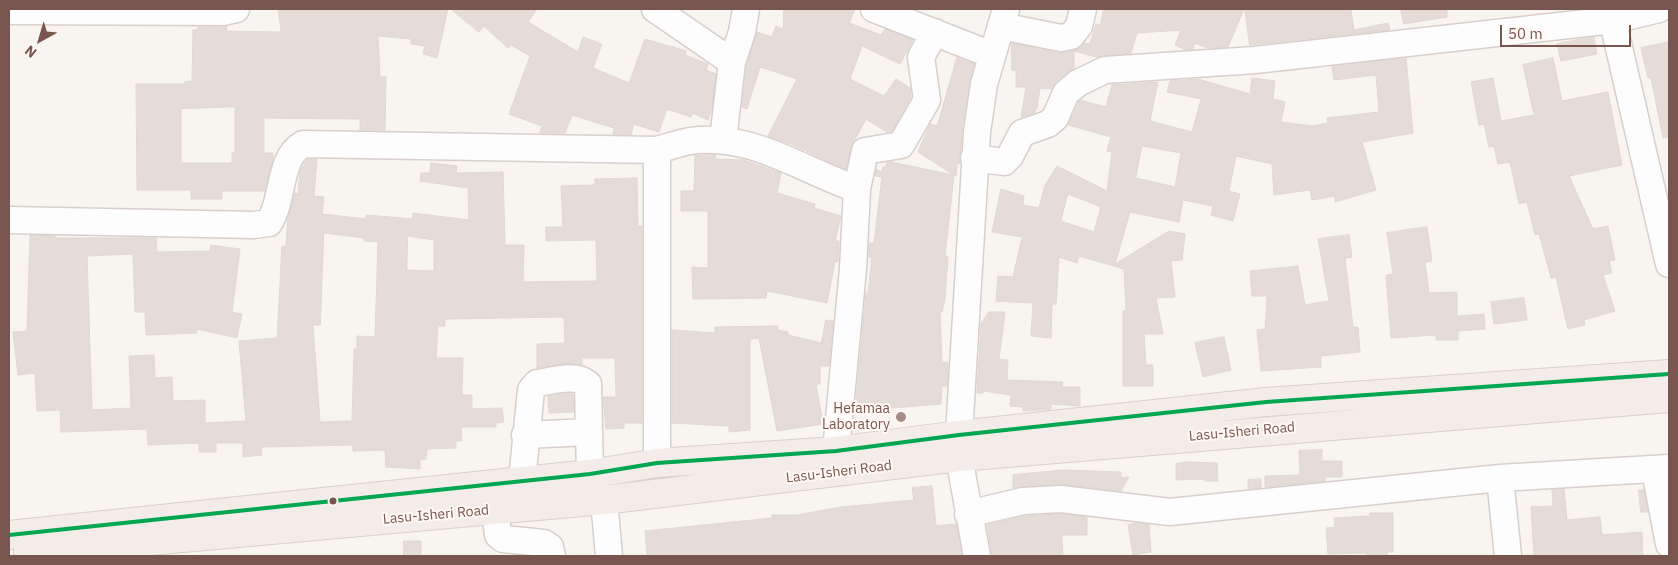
<!DOCTYPE html>
<style>
body{margin:0}
#map{position:relative;width:1678px;height:565px;overflow:hidden;background:#f8f4f0;font-family:"IBM Plex Sans",sans-serif}
canvas{display:block}
.frame{position:absolute;inset:0;border:10px solid #78554e;pointer-events:none}
.north{position:absolute;left:15px;top:15px;width:50px;height:50px;-webkit-text-stroke:4px #fff8f3;paint-order:stroke;rotate:219deg;font-size:14px;font-weight:700;line-height:20px;text-align:center;color:#78554e}
.north::after{content:'';display:block;margin:auto;width:18px;height:22px;background:#78554e;clip-path:polygon(50% 0,100% 100%,50% 72%,0 100%)}
.scale{position:absolute;left:1500px;top:25px;width:131px;height:22px;box-sizing:border-box;border:2px solid #78554e;border-top:0;padding-left:6px;font-size:15px;line-height:18px;white-space:nowrap;color:#78554e;-webkit-text-stroke:4px #fff8f3;paint-order:stroke}
</style>
<div id="map">
<canvas width="1678" height="565"></canvas>
<div class="frame"></div>
<div class="north">N</div>
<div class="scale">50 m</div>
</div>
<script>
const context = document.querySelector('canvas').getContext('2d');
context.lineJoin = 'round';
function fill(path, color) {
  context.fillStyle = color;
  context.fill(path, 'evenodd');
}
function stroke(path, color, width, dash) {
  context.strokeStyle = color;
  context.lineWidth = width;
  context.lineCap = dash ? 'butt' : 'round';
  context.setLineDash(dash || []);
  context.stroke(path);
}
function label(font, color, halo, rows, align = 'center') {
  context.font = font + ' "IBM Plex Sans",sans-serif';
  context.lineWidth = 4;
  context.setLineDash([]);
  context.textBaseline = 'middle';
  context.strokeStyle = halo;
  context.fillStyle = color;
  for (const [text, x, y, turn = 0] of rows) {
    context.save();
    context.translate(x, y);
    context.rotate((+turn || 0) * Math.PI / 180);
    context.textAlign = isNaN(turn) ? turn : align;
    if (halo) context.strokeText(text, 0, 0);
    context.fillText(text, 0, 0);
    context.restore();
  }
}
const building = new Path2D(`
 M278,9H448L437,58L423,54L425,46L411,44V39L378,36L380,77H386L385,130H360V119L264,118V153H273V160L265,191H222V199H191V190H137L136,84H185V82L192,81L193,30H198V27H227L226,31L281,32ZM235,107V153H232V163H181V109Z
 M451,9H537L528,22L578,52L583,37L602,44L593,68L629,83L645,39L686,51L685,55L708,64L706,70L716,74L712,109L708,120L692,113L691,117L667,109L659,132L634,124L631,135L613,134L614,128L572,115L565,133H540L542,126L509,114L530,56L511,45L508,48L484,26L479,32Z
 M784,9H855L849,23L881,35L885,29L913,40L900,64L862,46L850,79L884,96L896,79L910,88L911,97L892,131L887,132L866,119L851,147L846,169L791,144L768,136L797,79L760,67L747,109L742,107L747,65L757,32L772,37L776,26L783,29Z
 M1104,9H1244L1228,47L1208,48L1195,43L1193,49L1186,50L1175,45L1181,30L1137,33L1131,53L1096,57L1074,51L1084,43L1090,44L1096,24L1100,25Z
 M1245,9H1351L1354,30L1388,23L1390,30L1250,45Z
 M1401,9H1447V17L1404,24Z
 M1594,37L1597,54L1561,61L1557,44Z
 M1669,42V137L1663,138L1651,78H1648L1641,48Z
 M1012,43L1058,53L1074,51V68L1056,81L1051,89L1040,88L1037,108L1034,113L1021,117L1026,87H1016V71L1012,70Z
 M957,58L974,64L963,122L960,163L957,165L956,176L954,175L945,256L948,257L945,299L942,312H940L942,362L948,363L947,386H942L941,404L855,411L866,293L868,294L872,258L869,257V243H874L882,177L875,176L876,169L882,172L883,167H886L887,163L891,162L954,175L918,152L930,124L937,126Z
 M1406,58L1413,133L1362,142L1376,190L1335,202V196L1312,200L1310,190L1274,195L1272,164L1236,156L1229,191L1240,194L1233,221L1211,215L1213,206L1183,200L1179,222L1130,212L1115,264L1169,231L1185,234L1182,260L1171,261L1175,297L1156,298L1163,334H1144L1146,365H1153V386H1123V311H1126L1124,269L1079,256L1077,263L1059,257L1056,304H1052L1051,338L1031,336L1033,303L996,301L998,276L1013,277L1022,237L992,232L1001,189L1024,196L1023,205L1039,208L1045,185L1057,166L1107,191L1112,152L1107,151L1111,137L1068,125L1080,100L1106,107L1112,85L1158,82L1150,121L1192,132L1201,99L1167,92L1170,81L1198,79L1250,94L1252,78L1275,81L1273,99L1285,102L1281,122L1312,126L1328,123L1327,118L1379,112L1376,75L1334,80L1332,66ZM1142,146L1181,153L1175,187L1136,178ZM1068,194L1101,207L1094,232L1061,221Z
 M1553,58L1562,101L1608,92L1622,165L1569,176L1593,229L1608,226L1615,260L1609,261L1612,273L1603,275L1615,311L1584,320L1585,325L1568,329L1556,277L1551,278L1539,234L1535,235L1527,202L1519,204L1510,162L1498,164L1494,146L1489,147L1484,124L1479,125L1471,82L1493,78L1501,121L1534,115L1523,65Z
 M715,155L716,159L743,160L781,173L777,193L815,204L814,208L841,216L835,241H839L838,262L835,261L827,303L767,291L766,298L693,299L692,267L708,268V211H681V191H694L695,156Z
 M308,159H317L314,196L324,197L322,214L366,219V215L413,219V213L469,220L468,188L420,181L421,173H430L431,163L457,166L456,173L503,172L505,245H524L523,282L597,281L596,240L546,241V227H563L561,186L595,185V179L637,178L638,226H642V423H624V428L606,429L603,397H616L615,358H582V365L563,364L537,368V344L565,343L564,317L445,319V326H438L436,358H463L462,395H472V409L502,408L504,422L496,423V427H461L462,441H456V448L427,449L426,459L420,460V469L386,467L385,450L353,451V445L261,447L262,455L243,457V443H216V452H199V443L148,445L147,429L61,432L60,410L37,411L35,373L18,375L13,332L27,331L30,235L55,236V238H156L157,252L210,251L211,245L240,249L232,312L242,314L237,338L197,329V333L146,335L145,312H135L133,254L87,256L92,410L131,408L129,356L154,355L155,378L172,377L173,401L205,400V423L246,421L239,341L277,338L282,246L286,247L288,217L295,193L298,194L300,172ZM324,233L364,238V241L378,242L375,337L357,336V349H354L352,421L320,422L313,325H320ZM408,236L434,240V271L407,270Z
 M1427,227L1432,261L1425,262L1429,293L1457,292V316L1484,314L1485,329L1458,331V340H1436V335L1391,338L1386,275L1393,274L1387,233Z
 M1349,235L1352,257L1345,258L1353,327H1358L1360,352L1321,356V367L1261,371L1257,330L1265,329L1267,296H1252L1250,271L1298,266L1305,305L1329,301L1318,239Z
 M1524,298L1527,320L1494,324L1491,302Z
 M989,312H1005L999,359L1008,360L1007,380L1063,382L1062,387H1080V406L1051,404V409L1023,411V407L1010,406L1011,395L984,391L983,393H977L981,324Z
 M826,320L833,321L829,366H820V384H816L823,424L777,431L759,338L750,339V430L729,432V426L672,423V330L715,333V327L778,326V330L788,332V335L821,343Z
 M1224,337L1231,370L1203,377L1195,343Z
 M565,394H573L574,412L549,413L548,396Z
 M1322,450V461H1342V477H1325V481L1265,487V476L1300,475L1299,451Z
 M1186,462L1217,463L1218,481H1205V479L1176,480V464Z
 M1064,470L1121,472V478L1129,477L1121,491L1060,484L1013,488V475Z
 M1261,479V488L1248,489V480Z
 M932,486L936,526L956,524L962,556H647L645,531L772,518V515H797L841,507L914,500L912,488Z
 M1564,489L1567,520L1600,517L1602,535L1642,532L1643,556H1534L1531,507L1553,506L1552,490Z
 M1639,490H1644L1648,512H1641Z
 M1370,513H1393V552H1387V556H1367V553L1328,554L1326,528L1335,527L1334,518L1370,516Z
 M1060,514L1087,517V535H1062L1063,556H992L987,525L1025,516Z
 M1139,523L1149,525L1151,552L1133,555L1128,525Z
 M404,541H421V556H404Z`);
fill(building, '#e5dbd7');
stroke(building, '#e2d6d2', 1);
const minor = new Path2D(`
 M655,9L732,62
 M874,9L992,55
 M1610,9L1669,264
 M9,11L223,12L236,9
 M1001,26L1061,38L1071,36L1079,26L1083,9
 M723,140L732,62L742,32L746,9
 M657,150V463
 M974,158L1004,162L1010,156L1022,133L1048,124L1055,118L1066,93L1078,83L1105,70L1255,60L1613,20L1659,9
 M9,220L254,225L269,223C284,200 278,158 303,144L657,150C668,147 679,143 690,141C751,132 803,171 857,189
 M525,435L588,432
 M959,435L977,132L984,84L1006,9
 M836,451L853,269L857,189L865,151L901,145L927,100L921,57L935,32
 M959,457L977,556
 M1655,470L1669,544
 M1500,478L1508,556
 M522,481L531,390L537,383C551,381 576,373 588,384L590,474
 M604,500L609,556
 M495,509L498,535L503,539L544,543L550,547L552,556
 M968,514L1023,501L1061,499L1170,512L1500,478L1669,468`);
const major = new Path2D(`
 M9,535L590,474L657,463L836,451L959,435L1266,402L1669,374
 M28,552L604,500L959,457L1669,398`);
stroke(minor, '#d8cfcc', 29);
stroke(major, '#dacfcc', 30);
stroke(minor, '#fefdfd', 26);
stroke(major, '#f3ece8', 28);
stroke(new Path2D(`
 M9,535L590,474L657,463L836,451L959,435L1266,402L1669,374`), '#00a651', 4);
for (const [x, y, r, color] of [
 [901,417,6,"#a58d87"],
 [333,501,4.5,"#78554e"]
]) {
  const dot = new Path2D();
  dot.arc(x, y, r, 0, 2 * Math.PI);
  context.fillStyle = color;
  context.fill(dot);
  stroke(dot, '#fff8f3', 2);
}
label('14px', '#78554e', '#fff8f3', [
 ["Hefamaa",890,409],
 ["Laboratory",890,425]
], 'right');
label('14px', '#78554e', '#fff8f3', [
 ["Lasu-Isheri Road",1242,432,-5],
 ["Lasu-Isheri Road",839,472,-7],
 ["Lasu-Isheri Road",436,515,-5]
]);
</script>
